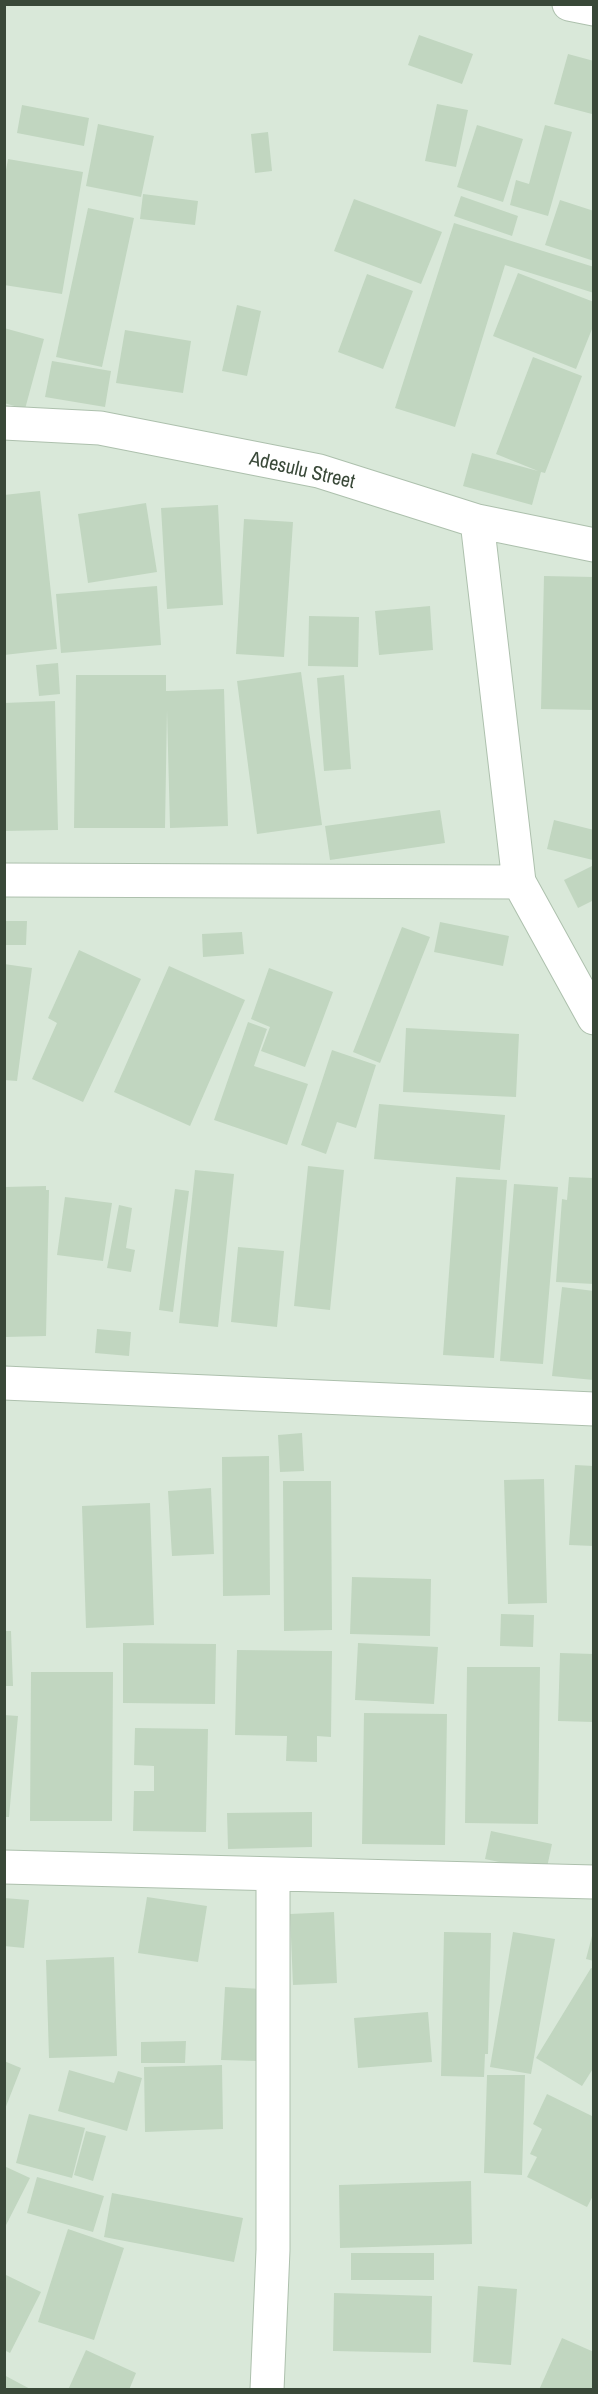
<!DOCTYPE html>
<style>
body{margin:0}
#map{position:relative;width:598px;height:2394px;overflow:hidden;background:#eaf4eb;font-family:"Archivo Narrow",sans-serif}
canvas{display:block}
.frame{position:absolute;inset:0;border:6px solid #394838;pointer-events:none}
</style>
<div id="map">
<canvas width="598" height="2394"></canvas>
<div class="frame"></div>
</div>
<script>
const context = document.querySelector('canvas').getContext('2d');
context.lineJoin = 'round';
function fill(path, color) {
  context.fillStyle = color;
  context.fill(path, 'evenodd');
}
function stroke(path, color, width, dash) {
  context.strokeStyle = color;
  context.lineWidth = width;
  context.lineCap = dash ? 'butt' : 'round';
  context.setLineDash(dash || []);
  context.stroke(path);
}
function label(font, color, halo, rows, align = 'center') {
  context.font = font + ' "Archivo Narrow",sans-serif';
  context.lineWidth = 4.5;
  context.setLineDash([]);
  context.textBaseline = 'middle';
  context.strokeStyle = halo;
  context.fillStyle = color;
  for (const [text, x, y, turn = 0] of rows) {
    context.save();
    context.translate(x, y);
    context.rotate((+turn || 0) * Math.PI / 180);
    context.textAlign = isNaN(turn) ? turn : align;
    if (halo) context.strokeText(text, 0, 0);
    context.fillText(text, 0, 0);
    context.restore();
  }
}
fill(new Path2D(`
 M5,5H593V2389H5Z`), '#d9e8d9');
fill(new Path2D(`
 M419,35L473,54L462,84L408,65Z
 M568,54L594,61L592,114L554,104Z
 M437,104L468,110L456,167L425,161Z
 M22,105L89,118L84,146L17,133Z
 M98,124L154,136L141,197L86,186Z
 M477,125L523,139L503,202L457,187Z
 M545,125L572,132L548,216L510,205L516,180L529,184Z
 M268,132L272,171L255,173L251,134Z
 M8,159L83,172L62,294L4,285V181Z
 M143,194L198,201L195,225L140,219Z
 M461,196L518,216L512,236L454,216Z
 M354,199L442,232L421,284L334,251Z
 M560,200L594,211V261L545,245Z
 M88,208L134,218L102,367L56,357Z
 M454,223L594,267V293L505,265L455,427L395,408Z
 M518,273L594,302V324L576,369L493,336Z
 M367,274L413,291L383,369L338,352Z
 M237,305L261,311L247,376L222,371Z
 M4,328L44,339L25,409L4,403Z
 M125,330L191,341L183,393L116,383Z
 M533,357L582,376L545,473L541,472L532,505L463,486L472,453L538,471L496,454Z
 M52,361L111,371L105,407L45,397Z
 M40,491L57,649L4,655V495Z
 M146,503L157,572L88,583L78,514Z
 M218,505L223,605L167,609L161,508Z
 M244,519L293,522L284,657L236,654Z
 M544,576L594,577V710L541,709Z
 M157,586L161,645L61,653L56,594Z
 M430,606L433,650L379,655L375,611Z
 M309,616L359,617L358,667L308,666Z
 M58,663L60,694L39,696L36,665Z
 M301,672L322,825L257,834L237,681Z
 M76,675H166V691L224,689L228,826L170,828L167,710L165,828H74Z
 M344,675L351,769L324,771L317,678Z
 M55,701L58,830L4,831V703Z
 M440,810L445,843L330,860L325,826Z
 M554,820L594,830L593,860L547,849Z
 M594,865V900L578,908L564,880Z
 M4,921H27L26,945H4Z
 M440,922L509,936L503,966L434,952Z
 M402,927L430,937L380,1063L353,1052Z
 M242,932L244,954L203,957L202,934Z
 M79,950L141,979L83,1102L32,1079L57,1023L48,1018Z
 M4,964L32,968L17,1081L4,1080Z
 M169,966L245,1000L190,1126L114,1092Z
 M269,968L333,992L305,1067L261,1051L270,1027L251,1019Z
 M248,1022L267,1029L254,1066L308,1084L287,1145L214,1120Z
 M406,1028L519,1034L516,1097L403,1092Z
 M332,1050L376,1065L356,1128L337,1122L326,1154L301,1145Z
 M379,1104L505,1115L500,1170L374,1159Z
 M308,1166L344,1170L330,1310L294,1306Z
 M195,1170L234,1174L218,1327L179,1323Z
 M456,1177L507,1180L494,1358L443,1355Z
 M569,1177L594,1178V1284L556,1282L562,1199L567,1200Z
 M514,1184L558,1187L543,1364L500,1361Z
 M46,1186V1190H49L46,1336L5,1337V1187Z
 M175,1189L189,1191L173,1312L159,1310Z
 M65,1197L112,1203L103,1261L57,1255Z
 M119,1205L132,1208L126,1248L135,1250L131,1272L107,1268Z
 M238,1247L284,1251L277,1327L231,1322Z
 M562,1287L594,1291V1380L552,1376Z
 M97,1329L131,1332L129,1356L95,1353Z
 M302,1433L304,1471L280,1472L278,1435Z
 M269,1456L270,1595L223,1596L222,1457Z
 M575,1465L594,1466V1546L569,1545Z
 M544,1479L547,1603L508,1604L504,1480Z
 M283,1481H331L332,1630L284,1631Z
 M211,1488L214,1554L172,1556L168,1491Z
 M150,1503L154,1625L86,1628L82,1506Z
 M352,1577L431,1579L430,1636L350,1634Z
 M501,1614L534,1615L533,1647L500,1646Z
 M4,1631H11L13,1686H4Z
 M123,1643L216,1644L215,1704L123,1703Z
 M358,1643L438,1647L434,1704L355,1700Z
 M237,1650L332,1651L331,1737L317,1736V1762L286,1761L287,1736L235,1735Z
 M560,1653L594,1654V1722L558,1721Z
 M467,1667H540L538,1824L465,1823Z
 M31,1672H113L112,1821H30Z
 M364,1713L447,1714L445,1845L362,1844Z
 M4,1715L18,1716L9,1817H4Z
 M135,1728L208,1729L206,1832L133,1831L134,1791H154V1766L134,1765Z
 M312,1812V1847L228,1849L227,1813Z
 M491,1831L552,1844L546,1872L485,1859Z
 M147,1897L207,1906L198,1962L138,1953Z
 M4,1898L29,1900L24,1948L4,1946Z
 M334,1912L337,1983L293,1985L290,1914Z
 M444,1932L491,1933L488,2054H485L484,2077L441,2076Z
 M513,1932L555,1939L531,2074L490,2067Z
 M593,1932H594V1961L586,1959Z
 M114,1957L117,2056L49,2058L46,1960Z
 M591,1968L594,1969V2067L582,2086L536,2058Z
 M225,1987L262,1989L258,2061L221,2060Z
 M428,2012L432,2062L358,2068L354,2018Z
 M186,2041L185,2063H141V2042Z
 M4,2061L21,2068L5,2109H4Z
 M222,2065L223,2129L145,2132L144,2067Z
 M69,2070L114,2083L118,2071L142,2078L127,2131L58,2111Z
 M487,2075H525L522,2175L484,2173Z
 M547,2094L594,2117V2194L587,2207L527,2177L537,2157L530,2154L542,2129L533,2124Z
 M29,2114L85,2128L72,2178L16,2163Z
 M86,2131L106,2136L93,2181L74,2175Z
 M4,2166L30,2178L4,2229Z
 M37,2177L104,2196L93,2232L27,2213Z
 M471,2181L472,2244L340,2248L339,2185Z
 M112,2193L243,2218L234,2262L104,2237Z
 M68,2229L124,2248L94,2340L38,2322Z
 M351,2253H434V2280H351Z
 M4,2274L41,2292L10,2353L4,2350Z
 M478,2286L517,2289L511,2365L473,2362Z
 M334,2293L432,2296L431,2353L333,2351Z
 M562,2338L594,2352V2390H539Z
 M86,2350L136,2373L129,2390H68Z
 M4,2375L32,2390H4Z`), '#c1d6c0');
const street = new Path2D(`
 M569,4L594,9
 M4,423L100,428L319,471L477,521L594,545
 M477,521L519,882L594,1018
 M4,880L519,882
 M4,1383L594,1409
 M4,1867L594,1882
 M267,2390L273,2250V1874`);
stroke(street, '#adc0ad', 35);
stroke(street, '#fff', 33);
label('20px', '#394838', '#fff', [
 ["Adesulu Street",302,471,13]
]);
</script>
